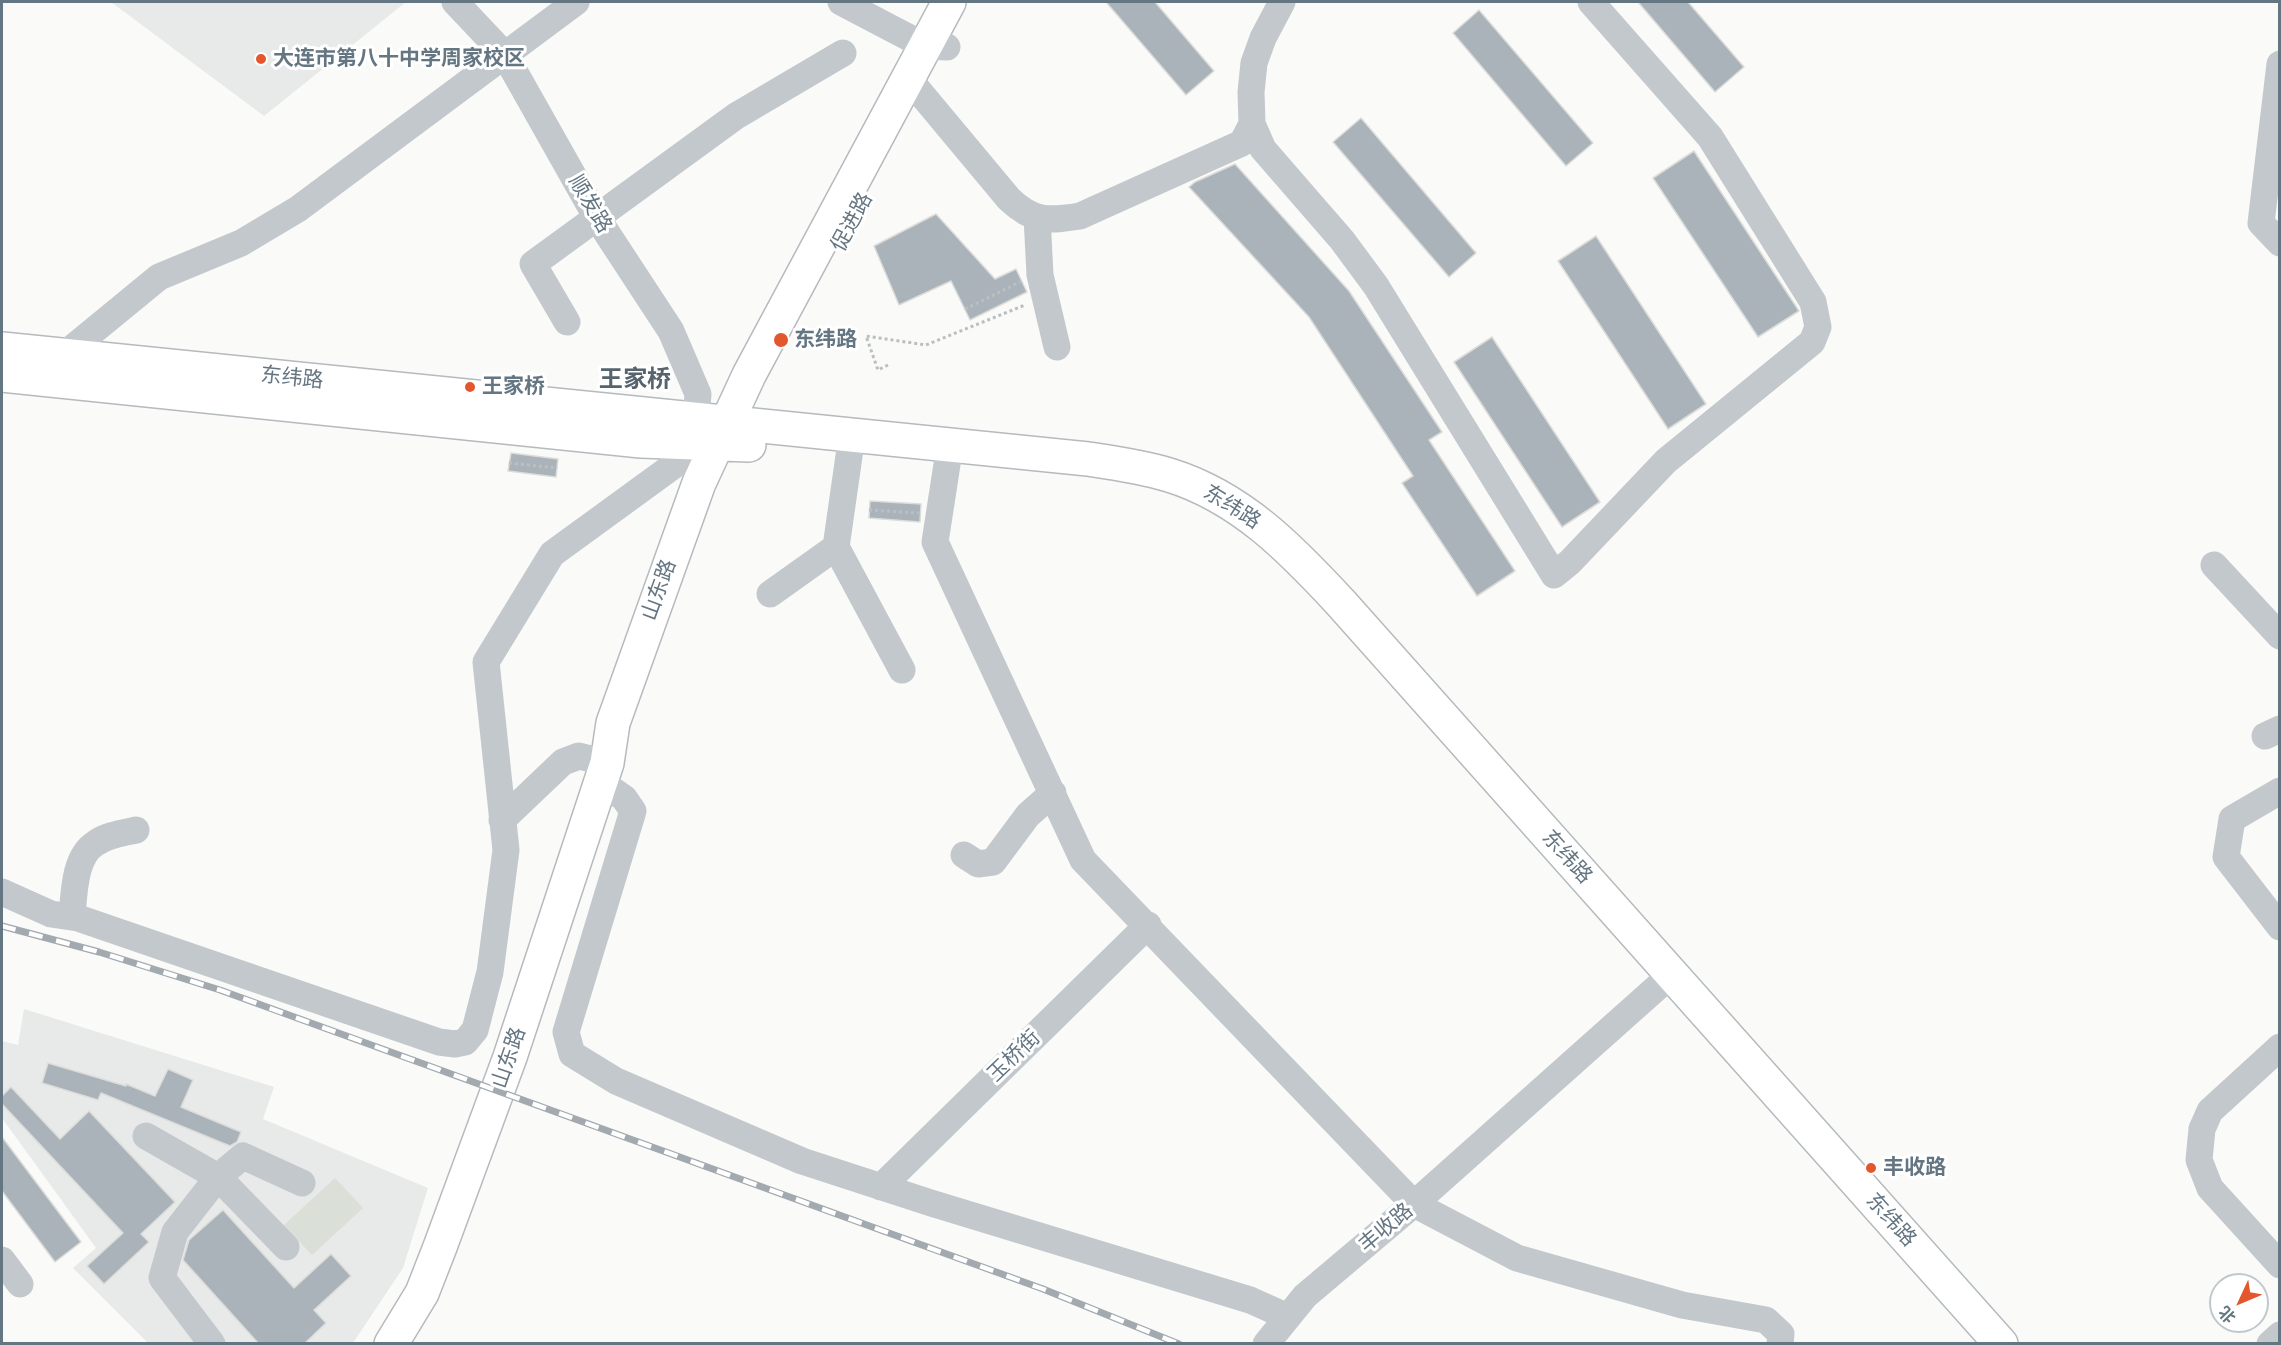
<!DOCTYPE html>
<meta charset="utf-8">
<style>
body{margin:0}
#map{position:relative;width:2281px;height:1345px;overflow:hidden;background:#fafaf8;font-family:"Alegreya Sans","Noto Sans SC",sans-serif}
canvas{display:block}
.frame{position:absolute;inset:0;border:3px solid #657683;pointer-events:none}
.north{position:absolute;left:2209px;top:1273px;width:60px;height:60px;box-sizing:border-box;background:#fff;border:2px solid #c1c8cd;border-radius:50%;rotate:226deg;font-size:16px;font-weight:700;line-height:24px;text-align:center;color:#657683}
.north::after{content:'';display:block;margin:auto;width:21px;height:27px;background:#e4572e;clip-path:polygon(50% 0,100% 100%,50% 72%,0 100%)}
</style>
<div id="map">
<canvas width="2281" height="1345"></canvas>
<div class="frame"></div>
<div class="north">北</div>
</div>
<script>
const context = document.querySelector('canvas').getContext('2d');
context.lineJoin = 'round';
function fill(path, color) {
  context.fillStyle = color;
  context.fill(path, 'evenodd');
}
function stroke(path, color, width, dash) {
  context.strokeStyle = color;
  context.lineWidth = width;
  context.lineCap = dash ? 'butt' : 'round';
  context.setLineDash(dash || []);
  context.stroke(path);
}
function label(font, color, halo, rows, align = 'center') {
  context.font = font + ' "Alegreya Sans","Noto Sans SC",sans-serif';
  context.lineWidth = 6;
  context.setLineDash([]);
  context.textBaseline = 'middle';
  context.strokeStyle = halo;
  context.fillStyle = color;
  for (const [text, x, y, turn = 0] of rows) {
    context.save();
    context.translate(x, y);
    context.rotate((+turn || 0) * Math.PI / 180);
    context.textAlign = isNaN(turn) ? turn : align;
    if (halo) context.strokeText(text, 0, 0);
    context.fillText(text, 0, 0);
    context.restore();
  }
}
fill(new Path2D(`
 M111,2H406L264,116Z
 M24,1009L274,1087L263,1119L428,1188L403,1268L353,1343H148L73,1268L96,1248L2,1118V1041L18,1045Z`), '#e8e9e9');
fill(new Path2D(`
 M335,1178L363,1208L312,1255L284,1225Z`), '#dadfd7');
const building = new Path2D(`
 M1106,2H1155L1214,71L1186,95Z
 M1638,2H1688L1744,67L1715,92Z
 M1479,10L1593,143L1566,166L1453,33Z
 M1361,118L1476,253L1449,277L1333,142Z
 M1694,151L1799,311L1758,337L1653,178Z
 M1235,164L1349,291L1442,432L1429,440L1515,571L1477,596L1402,483L1413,476L1309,317L1189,187L1195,182Z
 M936,214L995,279L1016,269L1027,292L970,320L951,281L899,305L874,246Z
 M1596,236L1706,404L1668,429L1558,261Z
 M1492,337L1600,502L1562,527L1454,362Z
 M511,453L558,459L556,477L508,471Z
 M870,501L921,504L920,522L869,518Z
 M48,1063L126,1086V1084L155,1096L168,1069L193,1080L181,1107L241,1132L237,1142L230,1146L101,1093L98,1100L42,1083Z
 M11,1087L60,1139L89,1111L175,1202L141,1234L149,1242L104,1284L87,1266L123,1233L2,1104V1096Z
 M2,1137L81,1242L55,1262L2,1191Z
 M223,1210L294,1288L331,1254L351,1276L314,1310L326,1323L304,1344H259L183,1260L189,1240Z`);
fill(building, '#aab3b9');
stroke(building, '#dcdcda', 1.5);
const major = new Path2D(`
 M2,349L1088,459C1115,463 1143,467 1169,475C1241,497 1292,550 1341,603L2001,1344
 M2,375L641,441L749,445
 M391,1344L422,1293L440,1247L510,1057L607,763L613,723L699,483L749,375L949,2`);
stroke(major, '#b5babe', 36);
stroke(new Path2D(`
 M965,309L1020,282
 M888,365L878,370L866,336L926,345L1025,305
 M509,463L557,468
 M869,510L919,513`), '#bbbfc2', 3, [3, 3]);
stroke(new Path2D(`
 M455,2L505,55L597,218L671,331L698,394L696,419
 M841,2L925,46L947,47
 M1282,2L1263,38L1254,63L1251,92L1252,124L1263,149L1342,240L1376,286L1554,575L1570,562L1666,461L1812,342L1818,327L1813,302L1710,137L1591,2
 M2280,64L2261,223L2280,243
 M908,78L1009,199C1033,222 1048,221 1080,216L1242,143L1252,124
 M1037,217L1040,275L1057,347
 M567,322L533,264L736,116L843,53
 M64,355L159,277L241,243L298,209L576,2
 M852,435L836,547L902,670
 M950,445L935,542L1083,860L1414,1204L1517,1258L1682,1305L1766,1320L1781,1334L1780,1344
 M2214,565L2280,636
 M770,594L836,547
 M2265,736L2280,729
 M601,782L624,798L633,811L566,1032L572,1054L616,1081L802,1161L931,1203L1250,1300L1288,1317
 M2280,791L2232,819L2226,857L2280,927
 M502,820L563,762L579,756L607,763
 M964,855L978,864L993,862L1028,815L1053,793
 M2,892L51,914L78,918L439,1042L455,1044L465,1042L475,1030L490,972L506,850L486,662L552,554L677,463L680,442
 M72,917C74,894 74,856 96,843C107,835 123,833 136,830
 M2280,1047L2210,1111L2202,1129L2199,1160L2210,1188L2280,1265
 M146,1136L218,1177L175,1232L162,1278L212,1344
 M881,1187L1148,925
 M286,1247L218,1177L243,1156L302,1183
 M2,1260L20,1284
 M1266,1344L1305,1296L1414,1204L1672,974
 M2270,1344L2280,1335`), '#c3c8cc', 27);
stroke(major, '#fff', 33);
const rail = new Path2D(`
 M2,926L99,952L220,990L1043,1289L1179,1344`);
stroke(rail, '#a2aab0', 7);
stroke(rail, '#fff', 4.5, [14]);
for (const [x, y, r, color] of [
 [261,59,6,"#e4572e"],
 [781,340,8,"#e4572e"],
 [470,387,6,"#e4572e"],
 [1871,1168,6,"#e4572e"]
]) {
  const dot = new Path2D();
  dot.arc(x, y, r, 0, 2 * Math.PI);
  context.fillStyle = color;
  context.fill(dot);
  stroke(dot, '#fff', 2);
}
label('bold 21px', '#657683', '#fff', [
 ["大连市第八十中学周家校区",273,59],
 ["东纬路",794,340],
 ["王家桥",482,387],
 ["丰收路",1883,1168]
], 'left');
label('21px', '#657683', '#fff', [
 ["顺发路",590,204,59],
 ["促进路",852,222,-62],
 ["东纬路",292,378,6],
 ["东纬路",1232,507,32],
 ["山东路",659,590,-70],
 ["东纬路",1567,857,48],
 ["玉桥街",1014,1056,-44],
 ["山东路",509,1058,-71],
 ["东纬路",1891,1220,48],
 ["丰收路",1386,1228,-40]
]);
label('bold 24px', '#57646e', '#fff', [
 ["王家桥",635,380]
]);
</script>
